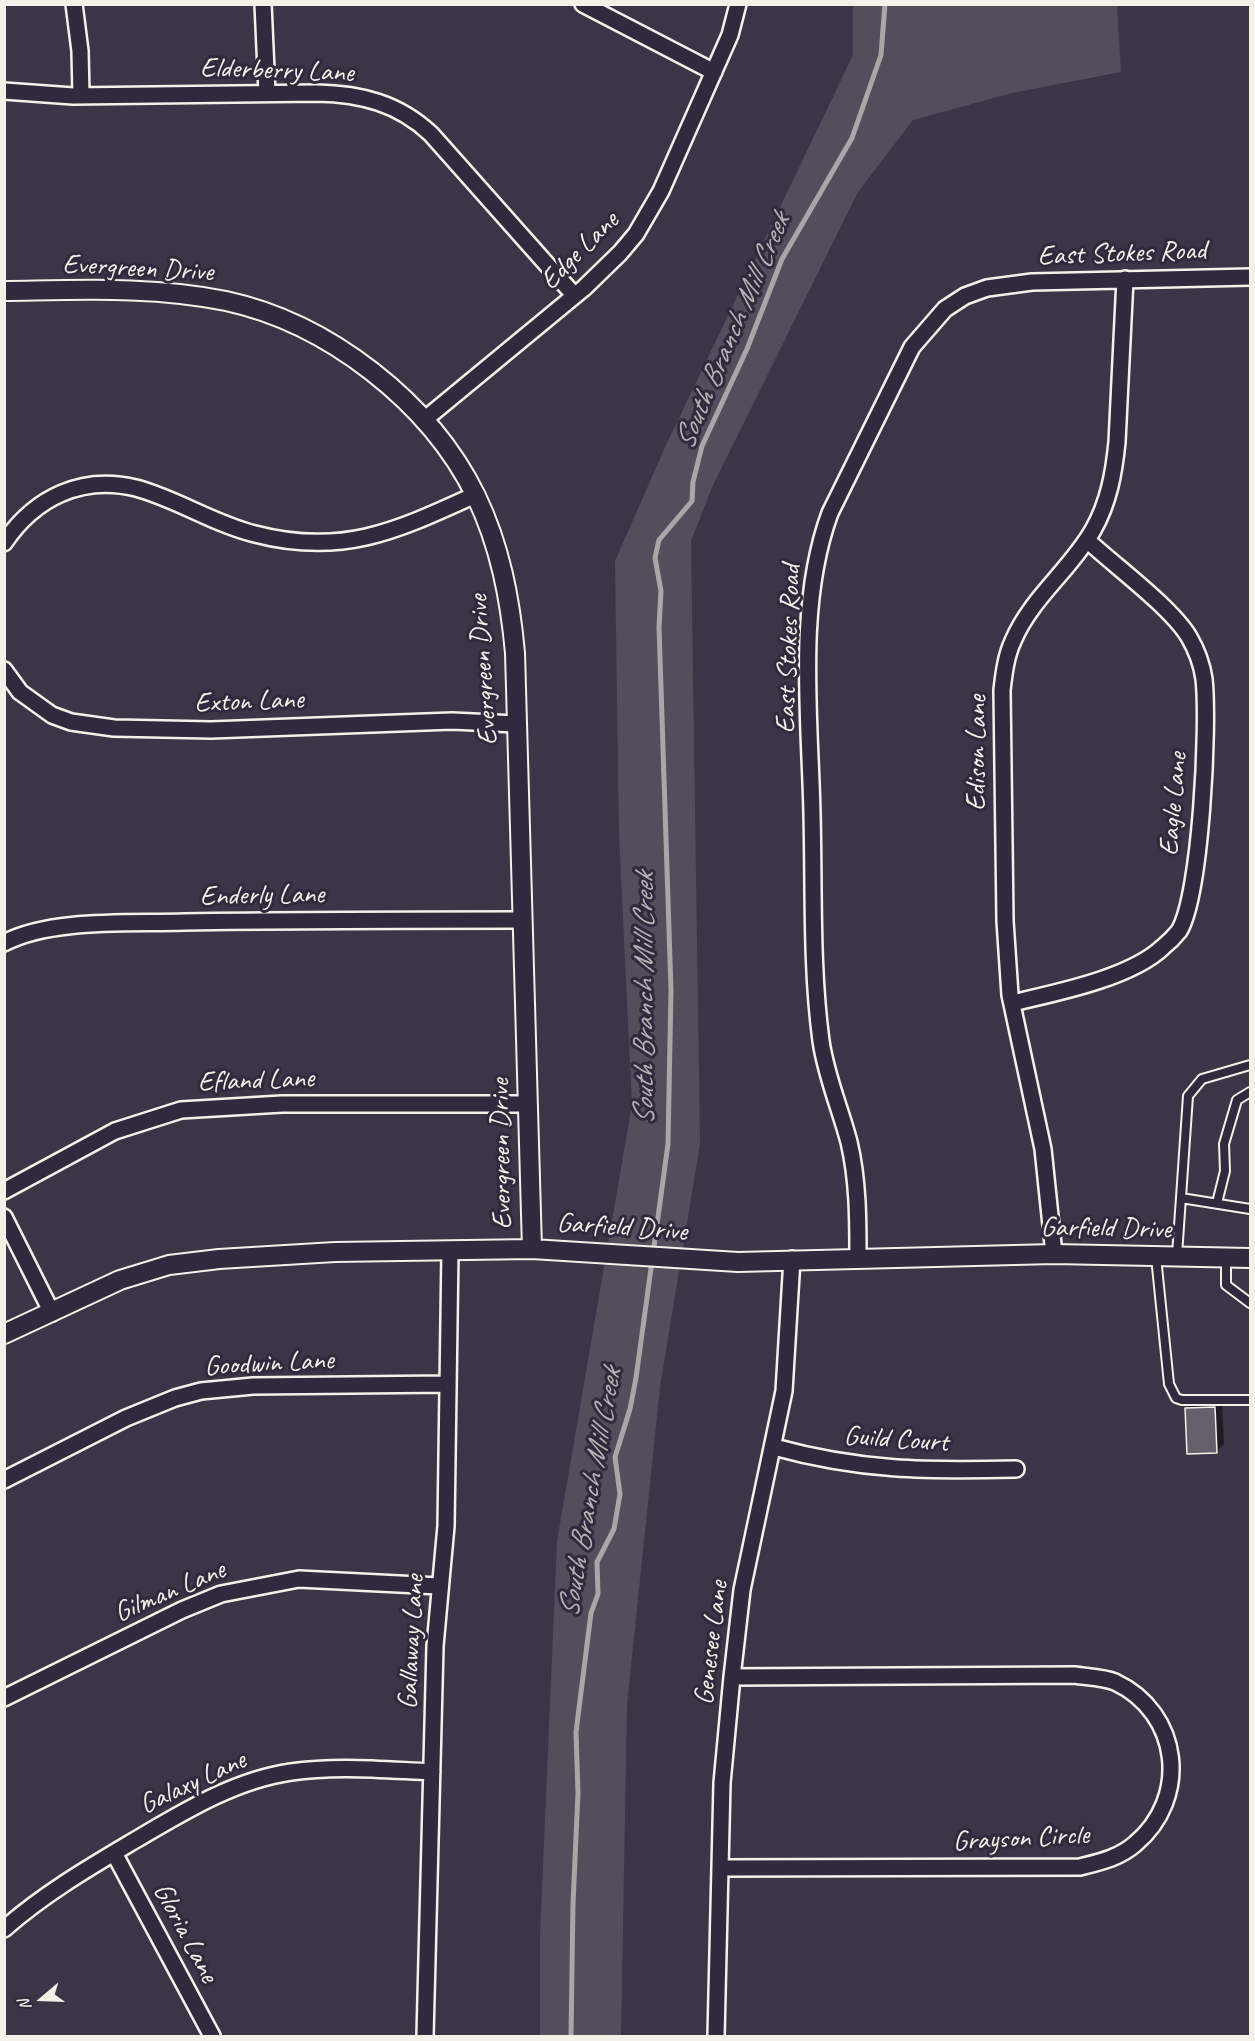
<!DOCTYPE html>
<style>
body{margin:0}
#map{position:relative;width:1255px;height:2041px;overflow:hidden;background:#3b3647;font-family:Caveat,sans-serif}
canvas{display:block}
.frame{position:absolute;inset:0;border:6px solid #f4f1e8;pointer-events:none}
.north{position:absolute;left:12px;top:1969px;width:60px;height:60px;-webkit-text-stroke:4px #2f2a3d;paint-order:stroke;rotate:251deg;font-size:16px;font-weight:700;line-height:24px;text-align:center;color:#f4f1e8}
.north::after{content:'';display:block;margin:auto;width:21px;height:27px;background:#f4f1e8;clip-path:polygon(50% 0,100% 100%,50% 72%,0 100%)}
</style>
<div id="map">
<canvas width="1255" height="2041"></canvas>
<div class="frame"></div>
<div class="north">N</div>
</div>
<script>
const context = document.querySelector('canvas').getContext('2d');
context.lineJoin = 'round';
function fill(path, color) {
  context.fillStyle = color;
  context.fill(path, 'evenodd');
}
function stroke(path, color, width, dash) {
  context.strokeStyle = color;
  context.lineWidth = width;
  context.lineCap = dash ? 'butt' : 'round';
  context.setLineDash(dash || []);
  context.stroke(path);
}
function label(font, color, halo, rows, align = 'center') {
  context.font = font + ' Caveat,sans-serif';
  context.lineWidth = 6;
  context.setLineDash([]);
  context.textBaseline = 'middle';
  context.strokeStyle = halo;
  context.fillStyle = color;
  for (const [text, x, y, turn = 0] of rows) {
    context.save();
    context.translate(x, y);
    context.rotate((+turn || 0) * Math.PI / 180);
    context.textAlign = isNaN(turn) ? turn : align;
    if (halo) context.strokeText(text, 0, 0);
    context.fillText(text, 0, 0);
    context.restore();
  }
}
fill(new Path2D(`
 M853,5H1117L1121,72L1012,93L913,120L858,192L713,485L691,541L700,1144L660,1387L627,1705L621,2036H540V1936L557,1541L632,1104L619,835L615,561L666,445L853,55Z`), '#534e5c');
fill(new Path2D(`
 M1222,1400L1224,1444L1216,1452L1187,1409L1195,1401Z`), '#0007');
stroke(new Path2D(`
 M571,2036L573,1904L578,1793L576,1732L591,1613L598,1594L597,1562L614,1529L620,1494L615,1457L630,1409L636,1378L668,1144L671,990L659,627L661,591L655,558L659,540L692,501L693,482L702,446L747,349L782,259L852,138L881,55L885,4`), '#aaa6a7', 5);
const building = new Path2D(`
 M1215,1407L1217,1453L1187,1454L1185,1408Z`);
fill(building, '#65616c');
stroke(building, '#f4f1e8', 1.5);
const service = new Path2D(`
 M1181,1198L1250,1209
 M1217,1203L1225,1171L1224,1144L1237,1100L1250,1092
 M1177,1255L1188,1096L1202,1079L1250,1065
 M1156,1257L1169,1384L1176,1398L1182,1400H1250
 M1226,1259V1285L1250,1303`);
const minor = new Path2D(`
 M74,4L80,51L81,95
 M263,4L267,93
 M583,4L714,72
 M4,91L73,96L317,93C361,94 398,103 431,134L574,295
 M424,420L584,288L620,253L636,234L661,191L730,35L738,4
 M4,543C35,497 82,475 136,488C177,499 214,524 255,534C343,557 398,530 475,495
 M4,670L20,692L52,715L71,722L114,728L211,730L452,721L516,724
 M4,943C51,918 132,924 184,922C297,920 410,920 523,920
 M1012,1003C1055,993 1131,978 1163,947C1168,943 1175,936 1179,931C1201,895 1209,724 1204,679C1202,665 1196,649 1189,637C1171,607 1115,566 1087,540
 M4,1191L115,1131L181,1110L282,1104H527
 M4,1217L52,1313
 M1054,1254L1043,1149L1010,995L1005,921L1002,690C1004,673 1006,656 1013,641C1031,598 1071,569 1093,530C1109,502 1114,472 1117,442L1125,279
 M858,1259C858,1219 858,1180 849,1142C840,1108 826,1076 821,1041C811,966 814,890 812,814C810,717 796,605 830,513L912,347L945,309L965,296L987,288L1032,282L1250,277
 M774,1447C861,1471 926,1471 1016,1469
 M4,1480L126,1418L175,1398L201,1391L253,1386L448,1384
 M4,1698L182,1610L221,1594L299,1579L439,1586
 M114,1853L212,2036
 M720,1868L1080,1867C1100,1862 1119,1858 1135,1844C1190,1798 1181,1713 1115,1682C1103,1677 1087,1677 1074,1675L732,1677
 M4,1929C45,1893 90,1867 137,1839C185,1811 235,1780 291,1772C337,1765 386,1770 432,1772
 M425,2036L435,1646L446,1526L450,1251
 M716,2036L722,1783L732,1677L742,1590L784,1391L792,1259`);
const tertiary = new Path2D(`
 M4,291C79,290 153,286 226,301C328,323 430,402 476,496C500,546 510,598 515,653L532,1249
 M4,1334L120,1280L169,1265L219,1259L335,1252L532,1249L738,1262L1054,1254L1250,1258`);
stroke(service, '#f4f1e8', 12);
stroke(minor, '#f4f1e8', 20);
stroke(tertiary, '#f4f1e8', 22);
stroke(service, '#2f2a3d', 8);
stroke(minor, '#2f2a3d', 15);
stroke(tertiary, '#2f2a3d', 18);
label('28px', '#f4f1e8', '#2f2a3d', [
 ["Elderberry Lane",277,71,2],
 ["Edge Lane",580,251,-45],
 ["East Stokes Road",1122,254,-2],
 ["Evergreen Drive",138,269,3],
 ["East Stokes Road",789,649,-88],
 ["Evergreen Drive",484,670,-94],
 ["Exton Lane",249,702,-2],
 ["Edison Lane",978,753,-90],
 ["Eagle Lane",1174,804,-85],
 ["Enderly Lane",262,896,-1],
 ["Efland Lane",256,1081,-2],
 ["Evergreen Drive",502,1154,-91],
 ["Garfield Drive",622,1228,4],
 ["Garfield Drive",1106,1229,1],
 ["Goodwin Lane",269,1364,-3],
 ["Guild Court",896,1440,4],
 ["Gilman Lane",170,1592,-23],
 ["Gallaway Lane",412,1642,-87],
 ["Genesee Lane",712,1643,-83],
 ["Galaxy Lane",193,1783,-25],
 ["Grayson Circle",1021,1839,-3],
 ["Gloria Lane",185,1933,62]
]);
label('italic 30px', '#b6b2b2', '#2f2a3d', [
 ["South Branch Mill Creek",733,332,-67],
 ["South Branch Mill Creek",645,999,-90],
 ["South Branch Mill Creek",591,1493,-80]
]);
</script>
